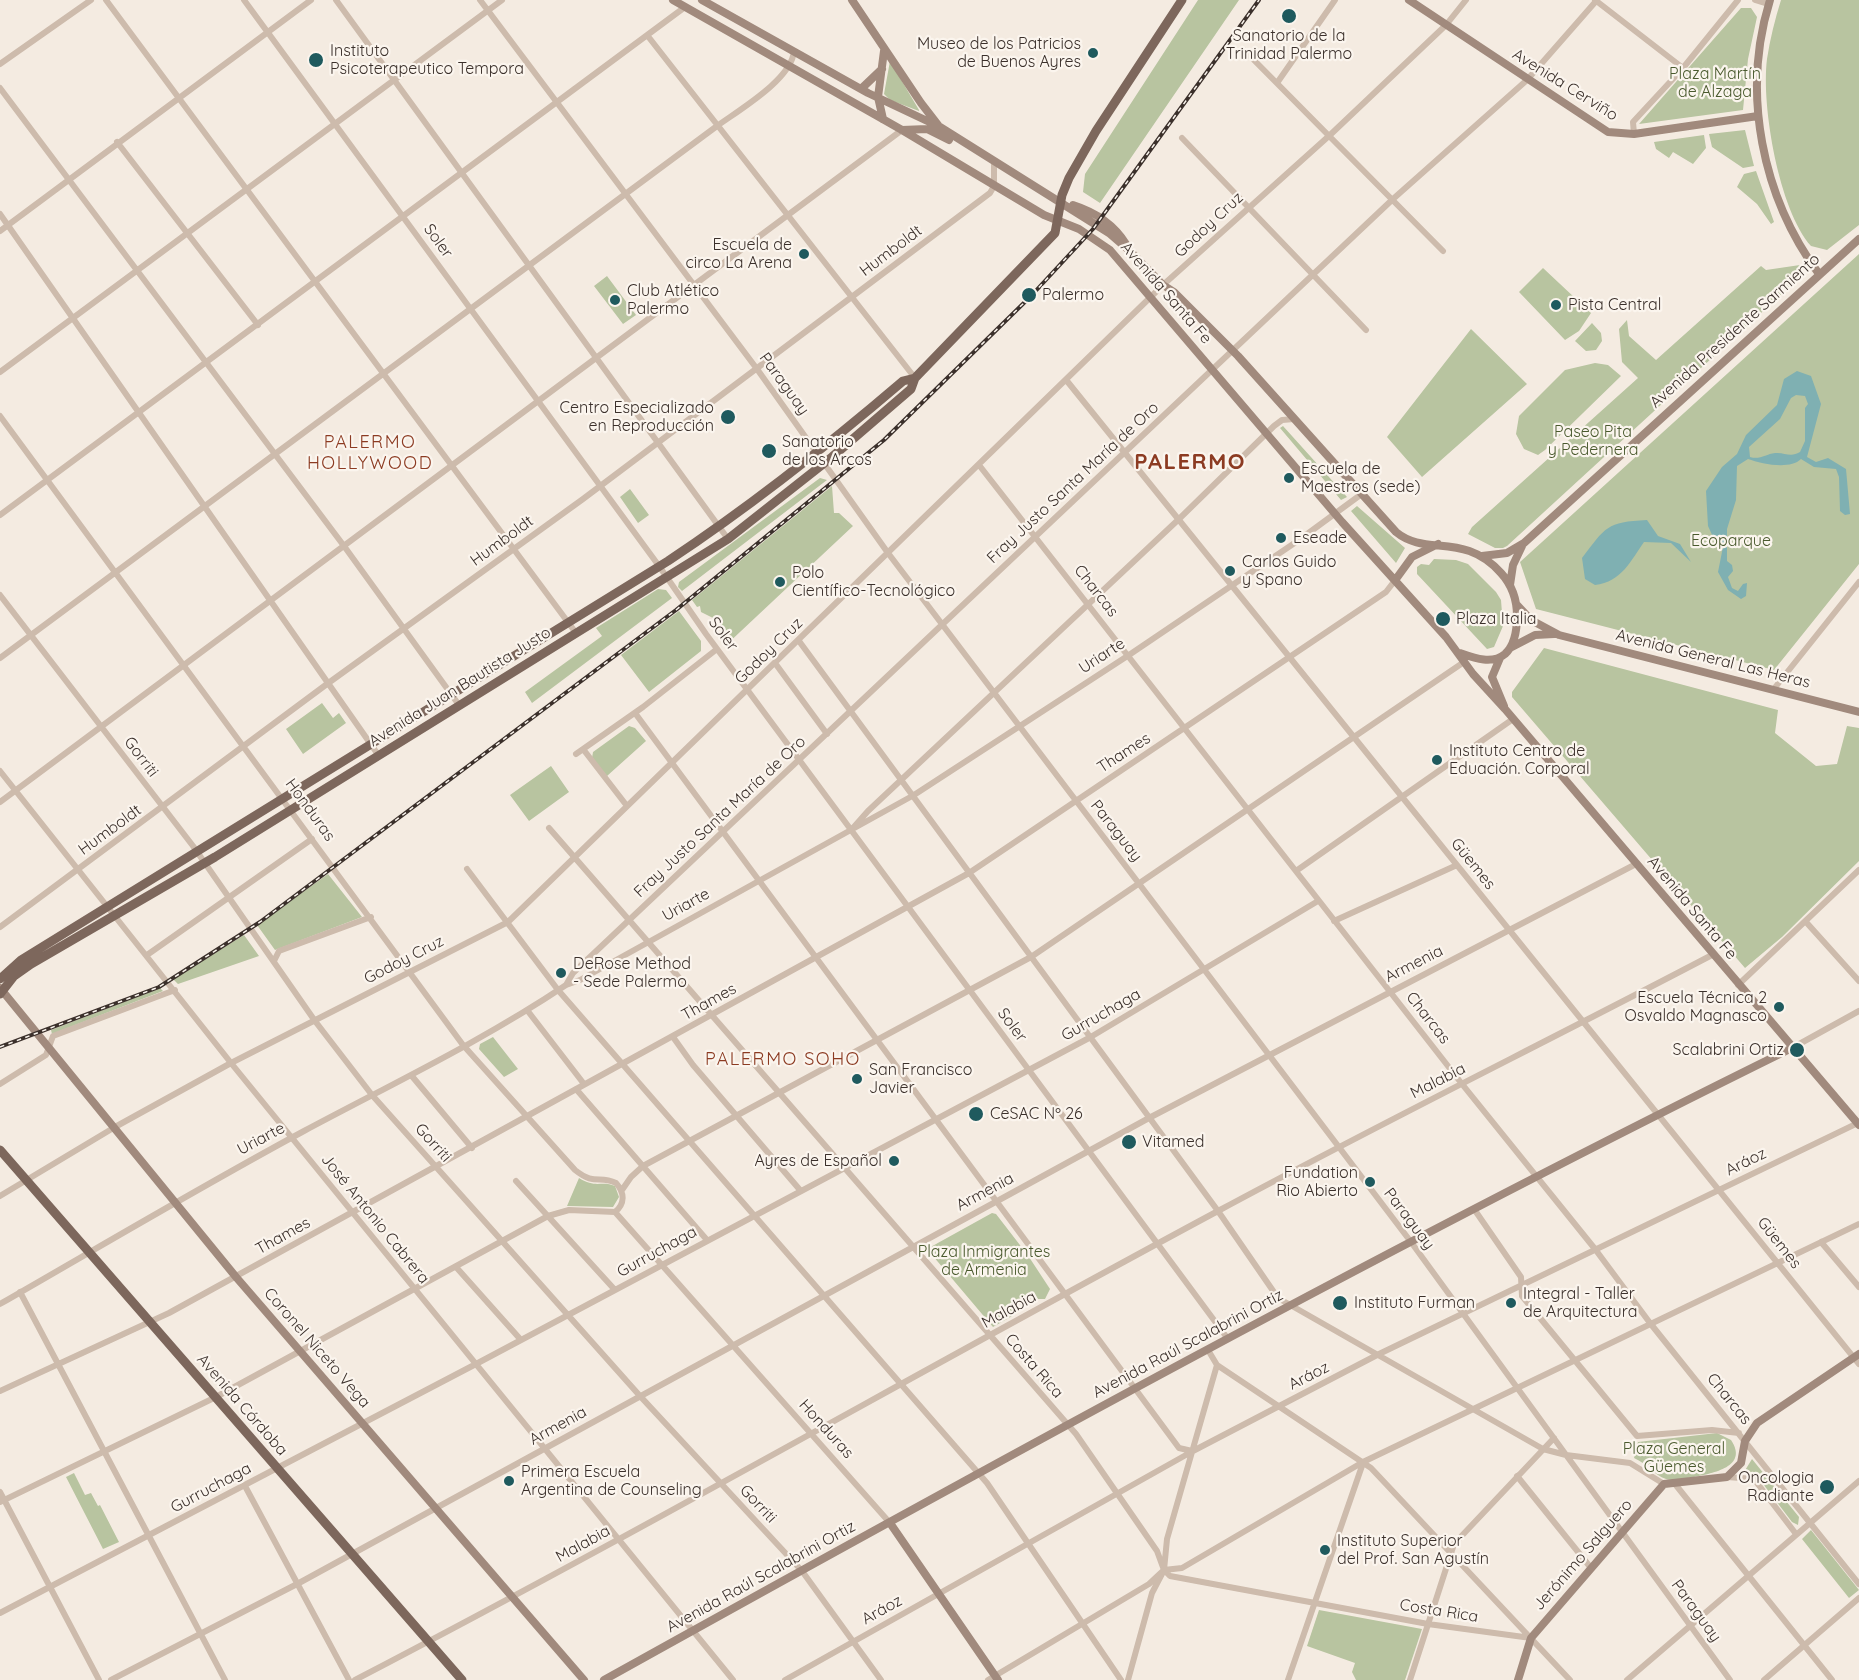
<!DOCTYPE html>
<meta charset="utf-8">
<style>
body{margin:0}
canvas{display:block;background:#f4ebe1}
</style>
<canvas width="1859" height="1680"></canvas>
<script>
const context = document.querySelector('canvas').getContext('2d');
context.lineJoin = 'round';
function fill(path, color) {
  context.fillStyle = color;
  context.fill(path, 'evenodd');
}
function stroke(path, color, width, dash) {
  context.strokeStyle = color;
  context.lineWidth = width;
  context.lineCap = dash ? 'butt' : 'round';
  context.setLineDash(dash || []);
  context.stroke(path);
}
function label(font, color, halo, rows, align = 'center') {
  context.font = font + ' Quicksand,sans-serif';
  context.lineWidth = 4.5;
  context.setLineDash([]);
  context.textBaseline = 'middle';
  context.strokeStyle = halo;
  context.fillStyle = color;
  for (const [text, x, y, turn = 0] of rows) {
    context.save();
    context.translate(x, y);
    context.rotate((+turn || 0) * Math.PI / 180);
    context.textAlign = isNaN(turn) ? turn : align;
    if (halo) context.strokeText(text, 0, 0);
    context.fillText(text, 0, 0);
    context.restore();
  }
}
fill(new Path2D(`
 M1198,0H1239L1100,203L1083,192L1085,174Z
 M1781,0H1859V225L1827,250L1811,246C1779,210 1761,106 1767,59C1770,39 1775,19 1781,0Z
 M1741,8H1751L1757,17L1748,59L1743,110L1639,124Z
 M890,61L919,110V111L890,100L884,94Z
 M1745,130L1754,166L1743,168L1712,147L1709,134Z
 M1704,135L1706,148L1693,164L1673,152L1669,158L1656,149L1654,142Z
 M1756,171L1774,222L1771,224L1757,204L1737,187L1744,174Z
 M1859,254V564L1774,670L1536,609L1520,562Z
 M1800,265L1803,272L1797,280L1507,546L1503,548H1495L1468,534L1472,527L1638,378L1622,362L1619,329L1627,320L1629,336L1656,360L1761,266L1766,270Z
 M1543,268L1591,313L1579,331L1565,340L1519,292Z
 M607,276L636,315L623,324L594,286Z
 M1592,323L1601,333L1602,341L1596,350L1586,351L1575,341Z
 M1471,329L1527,384L1422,477L1387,437Z
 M1595,363L1608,365L1621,376L1545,450L1538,455L1524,449L1516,434L1519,416L1565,370Z
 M1283,426L1347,497L1341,500L1280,428Z
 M820,478L827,480L682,591L678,587L679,582Z
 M832,486L834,513H839L853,526L724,647L726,636L721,630V622L701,612L700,606L697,607L692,600Z
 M630,489L649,515L638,523L620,497Z
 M1357,506L1405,548L1396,563L1351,511Z
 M1434,559L1456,560L1468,564L1496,592L1501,600L1503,626L1494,647L1487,649L1417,574V567L1421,564L1429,565Z
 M658,589L666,590L672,598L532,703L525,692L602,636L596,628Z
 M679,611L701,641V651L649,692L621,655Z
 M1544,648L1778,710L1775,733L1816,766L1837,764L1847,726L1859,728V861L1782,937L1745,968L1512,697V692Z
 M322,703L333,718L339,713L346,723L303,754L286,729Z
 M629,726L635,728L646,741L607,776L592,758L593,752Z
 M551,766L569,792L529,821L510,795Z
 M328,874L362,917L275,950L257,925Z
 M244,935L259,956L178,984L173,979Z
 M160,988L163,991L52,1034L51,1030Z
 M493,1037L518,1069L504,1077L479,1049L480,1044Z
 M579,1178C596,1189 602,1180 615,1186L619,1197L613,1207L567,1206Z
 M992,1213L996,1214L1023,1249L1021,1255L1029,1257L1050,1289L1045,1299H1038L1033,1295L1030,1297L1031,1304L1025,1307L1018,1303L1014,1305V1315L993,1327L927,1249Z
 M1717,1433L1731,1440C1749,1467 1713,1473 1694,1477C1685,1478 1674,1482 1666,1479C1654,1475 1646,1463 1634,1458L1638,1442Z
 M1752,1459L1799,1517L1798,1525L1792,1522L1757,1476L1744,1472Z
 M74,1473L85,1495L91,1493L98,1506L100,1505L119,1542L103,1549L66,1477Z
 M1811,1530L1859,1590L1849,1598L1802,1539Z
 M1319,1610L1422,1629L1405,1680H1356L1352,1672L1355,1663L1307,1646Z`), '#b8c4a0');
fill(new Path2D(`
 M1797,371L1811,376L1821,404L1807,457L1816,462L1828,458L1846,469L1850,514L1845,515L1840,511L1839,477L1836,469L1814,467L1801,459C1790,470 1762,464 1748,459L1737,466L1736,500L1727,529V561L1732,565L1733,571L1728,577L1732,588L1738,591L1743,584L1747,583L1746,596L1741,599L1728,590L1718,572L1723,547L1713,537L1708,526L1706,491L1722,467L1737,454L1746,435L1777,405L1784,379ZM1796,395L1805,396L1808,404L1805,408V441L1800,452C1790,458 1785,452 1775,453C1766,454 1760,460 1750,457L1749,447L1780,419L1791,398Z
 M1647,520L1658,536L1680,544L1691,562L1671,543L1644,542C1631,560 1622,582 1595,585L1585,579L1582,558C1606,527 1606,522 1647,520Z`), '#7fb0b2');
stroke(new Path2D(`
 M106,0L576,633
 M244,0L659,566L706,634L1228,1339
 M336,0L728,539
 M480,0L757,369L888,553L1411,1242L1730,1680
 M1595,0L1683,68
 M1755,0L1768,4
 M647,35L915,378
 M1245,51L1443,251
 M0,64L91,0
 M1277,83L1335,0
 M0,88L344,546L459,705
 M1634,134L1633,122L1683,68L1738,0
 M1182,138L1366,330
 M117,142L258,325
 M0,214L379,756
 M0,231L311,0
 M0,372L502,0
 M1067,381L1859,1364
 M0,416L463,1045L575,1170C595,1186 599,1175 616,1183C625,1193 625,1204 615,1212L569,1210L548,1216L216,1397L0,1502
 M979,465L1462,1084L1595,1249L1650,1323L1859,1584
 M0,515L685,7
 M0,595L193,846L315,1021L372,1095L640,1396L802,1571L881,1680
 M799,641L1218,1211L1278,1298L1543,1449L1566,1455L1630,1463L1664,1484
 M0,658L717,126C739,110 792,79 794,51
 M775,663L827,734
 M1773,690L1859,582
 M635,713L1179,1448L1192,1451
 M583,749L627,806
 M576,754L643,707L717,649
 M0,771L231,1063L733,1680
 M0,802L902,130
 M549,828L1076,1434L1157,1551L1164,1570L1170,1576L1428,1624L1531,1638
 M853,828L868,811L1179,519L1274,426L1282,420L1294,419
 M467,869L558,990L987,1483L1121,1680
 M1296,871L1513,719
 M1334,921L1457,865
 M1806,922L1859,981
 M0,927L327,684L583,499L990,193L994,186V162
 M147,955L312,839
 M274,961L279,951L371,917
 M566,985L573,973L1393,199L1527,80L1597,0
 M1738,985L1859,870
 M527,1010L584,1084
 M673,1037L693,1065L800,1190
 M1792,1048L1859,1011
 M411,1075L472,1148
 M0,1084L46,1055L53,1036L175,990
 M576,1089L707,1240
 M516,1181L615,1290
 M622,1190L631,1177L643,1166L1031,957L1464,662
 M0,1196L115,1127L231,1063L508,922L1163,285L1330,135L1446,25L1466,0
 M1474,1209L1521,1277L1522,1296L1637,1436L1712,1430L1739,1433
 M615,1212L890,1523
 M1821,1242L1859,1287
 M456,1267L521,1340
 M20,1292L225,1680
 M0,1304C101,1246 202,1186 304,1131C392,1084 484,1040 566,985L580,980L914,795L1129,655L1299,540L1363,493
 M1208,1350L1217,1365L1371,1468L1570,1680
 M0,1391L169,1313L969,873L1386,592L1396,579
 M1517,1476L1591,1568
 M1727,1477L1754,1479L1796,1534
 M1675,1484L1832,1680
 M245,1486L349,1680
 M0,1492L99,1680
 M0,1613L476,1364L1089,1038L1318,901
 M111,1680L299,1583L1149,1118L1636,864
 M355,1680C645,1529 929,1366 1218,1211C1381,1123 1548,1041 1712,955
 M785,1680L1193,1451L1379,1354L1858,1123
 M988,1680L1149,1584L1164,1570L1182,1568L1363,1462L1859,1224
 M1128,1680L1152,1593L1164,1570L1167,1539L1217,1365
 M1288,1680L1363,1463
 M1410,1680L1454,1544L1554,1438
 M1627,1680L1859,1481
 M1764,1680L1859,1598`), '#cdbbac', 6);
stroke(new Path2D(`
 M673,0L902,130L1044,215L1079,229L1110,250L1342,522L1446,637L1473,674L1505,709L1859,1125
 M702,0L868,93L940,127L1109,233L1131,252L1163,285L1174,292L1238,356L1396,532C1426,557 1464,531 1501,573C1512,585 1517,600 1517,616C1517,629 1515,645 1505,654C1492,665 1474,658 1460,653
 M852,0L921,103L938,125
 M1409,0L1608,132L1634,134L1758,116
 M1770,0C1741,93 1762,197 1819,274
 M861,89L882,69
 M883,119L878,97L884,51
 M902,130L927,129L949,140
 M1073,205C1095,212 1113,223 1126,244
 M1482,556L1507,553L1524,543L1859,239
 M1396,579L1412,557L1438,544
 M1510,585L1513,565L1522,546
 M1517,605L1531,620L1559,635L1859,712
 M1510,648L1535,635L1554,634
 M1500,658L1492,677L1504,706
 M0,988L236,1277L584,1680
 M890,1523L998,1680
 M604,1680C996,1462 1390,1246 1792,1048
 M1518,1680L1531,1638L1664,1484L1727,1477L1741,1463L1745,1441L1757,1423L1859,1354`), '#a18a7d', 8);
stroke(new Path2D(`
 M0,979L21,960L668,561C751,506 827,446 903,381L915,378
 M0,994L14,976L31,964L215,857L728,539L832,457L911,389L915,378L1055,233L1062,195L1069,178L1096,131L1182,0
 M0,1150L462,1680`), '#7d675c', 9);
const rail = new Path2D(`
 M0,1047L159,987L260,922L676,610L884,440L1031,296L1093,229L1259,0`);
stroke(rail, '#3b302b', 4);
stroke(rail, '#fbf5ee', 1.5, [4.5]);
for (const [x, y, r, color] of [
 [1289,16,8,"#1f5a5e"],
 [1093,53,6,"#1f5a5e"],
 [316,60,8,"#1f5a5e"],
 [804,254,6,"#1f5a5e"],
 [1029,295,8,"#1f5a5e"],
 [615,300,6,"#1f5a5e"],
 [1556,305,6,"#1f5a5e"],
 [728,417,8,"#1f5a5e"],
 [769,451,8,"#1f5a5e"],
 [1289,478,6,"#1f5a5e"],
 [1281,538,6,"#1f5a5e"],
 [1230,571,6,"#1f5a5e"],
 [780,582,6,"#1f5a5e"],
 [1443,619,8,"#1f5a5e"],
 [1437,760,6,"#1f5a5e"],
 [561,973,6,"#1f5a5e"],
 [1779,1007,6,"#1f5a5e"],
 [1797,1050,8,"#1f5a5e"],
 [857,1079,6,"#1f5a5e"],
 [976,1114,8,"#1f5a5e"],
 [1129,1142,8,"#1f5a5e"],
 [894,1161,6,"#1f5a5e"],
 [1370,1182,6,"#1f5a5e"],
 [1340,1303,8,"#1f5a5e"],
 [1511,1303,6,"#1f5a5e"],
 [509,1481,6,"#1f5a5e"],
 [1827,1487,8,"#1f5a5e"],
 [1325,1550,6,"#1f5a5e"]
]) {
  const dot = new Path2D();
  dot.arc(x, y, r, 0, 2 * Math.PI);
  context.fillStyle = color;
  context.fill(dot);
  stroke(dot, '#fbf5ee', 2);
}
label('16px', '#3b302b', '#fbf5ee', [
 ["Sanatorio de la",1289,36,"center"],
 ["Trinidad Palermo",1289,54,"center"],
 ["Museo de los Patricios",1081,44,"right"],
 ["de Buenos Ayres",1081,62,"right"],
 ["Instituto",330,51],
 ["Psicoterapeutico Tempora",330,69],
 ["Escuela de",792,245,"right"],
 ["circo La Arena",792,263,"right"],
 ["Club Atlético",627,291],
 ["Palermo",627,309],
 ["Palermo",1042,295],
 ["Pista Central",1568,305],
 ["Centro Especializado",714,408,"right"],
 ["en Reproducción",714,426,"right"],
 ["Sanatorio",782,442],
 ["de los Arcos",782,460],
 ["Escuela de",1301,469],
 ["Maestros (sede)",1301,487],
 ["Eseade",1293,538],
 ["Carlos Guido",1242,562],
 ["y Spano",1242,580],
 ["Polo",792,573],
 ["Científico-Tecnológico",792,591],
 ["Plaza Italia",1456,619],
 ["Instituto Centro de",1449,751],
 ["Eduación. Corporal",1449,769],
 ["DeRose Method",573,964],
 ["- Sede Palermo",573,982],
 ["Escuela Técnica 2",1767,998,"right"],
 ["Osvaldo Magnasco",1767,1016,"right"],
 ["Scalabrini Ortiz",1784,1050,"right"],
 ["San Francisco",869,1070],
 ["Javier",869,1088],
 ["CeSAC Nº 26",990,1114],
 ["Vitamed",1142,1142],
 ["Ayres de Español",882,1161,"right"],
 ["Fundation",1358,1173,"right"],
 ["Rio Abierto",1358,1191,"right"],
 ["Integral - Taller",1523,1294],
 ["de Arquitectura",1523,1312],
 ["Instituto Furman",1354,1303],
 ["Primera Escuela",521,1472],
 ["Argentina de Counseling",521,1490],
 ["Oncologia",1814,1478,"right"],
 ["Radiante",1814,1496,"right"],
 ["Instituto Superior",1337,1541],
 ["del Prof. San Agustín",1337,1559]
], 'left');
label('16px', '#4a5a2e', '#fbf5ee', [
 ["Plaza Martín",1715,74],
 ["de Alzaga",1715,92],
 ["Paseo Pita",1593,432],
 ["y Pedernera",1593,450],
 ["Ecoparque",1731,541],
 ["Plaza Inmigrantes",984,1252],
 ["de Armenia",984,1270],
 ["Plaza General",1674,1449],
 ["Güemes",1674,1467]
]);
label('16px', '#3b302b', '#fbf5ee', [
 ["Avenida Cerviño",1565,85,32],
 ["Godoy Cruz",1209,225,-43],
 ["Soler",438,241,54],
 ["Humboldt",891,251,-37],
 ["Avenida Santa Fe",1166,293,49],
 ["Avenida Presidente Sarmiento",1735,331,-42],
 ["Paraguay",784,384,54],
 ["Fray Justo Santa María de Oro",1073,483,-43],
 ["Humboldt",502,541,-36],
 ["Charcas",1096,591,52],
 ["Soler",723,634,53],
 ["Godoy Cruz",769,651,-44],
 ["Uriarte",1102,656,-33],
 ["Avenida General Las Heras",1713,659,14],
 ["Avenida Juan Bautista Justo",460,687,-32],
 ["Thames",1124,753,-33],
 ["Gorriti",141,757,53],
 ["Honduras",310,810,54],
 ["Fray Justo Santa María de Oro",720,817,-43],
 ["Humboldt",110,830,-36],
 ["Paraguay",1116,831,52],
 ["Güemes",1473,864,51],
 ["Uriarte",686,905,-29],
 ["Avenida Santa Fe",1692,908,50],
 ["Godoy Cruz",404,960,-27],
 ["Armenia",1414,964,-27],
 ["Thames",709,1002,-29],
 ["Gurruchaga",1101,1015,-30],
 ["Charcas",1428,1018,52],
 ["Soler",1012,1025,53],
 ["Malabia",1438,1081,-27],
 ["Uriarte",261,1139,-28],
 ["Gorriti",433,1143,48],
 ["Aráoz",1746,1162,-26],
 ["Armenia",985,1192,-28],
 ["José Antonio Cabrera",375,1219,51],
 ["Paraguay",1409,1219,53],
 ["Thames",283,1236,-29],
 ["Güemes",1779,1243,52],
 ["Gurruchaga",657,1252,-29],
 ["Malabia",1009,1310,-29],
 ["Avenida Raúl Scalabrini Ortiz",1188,1344,-28],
 ["Coronel Niceto Vega",317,1348,49],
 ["Costa Rica",1034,1366,49],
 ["Aráoz",1309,1376,-27],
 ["Charcas",1729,1399,51],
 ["Avenida Córdoba",242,1405,49],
 ["Armenia",558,1426,-29],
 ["Honduras",826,1429,48],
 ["Gurruchaga",211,1488,-28],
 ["Gorriti",758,1504,47],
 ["Malabia",583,1544,-29],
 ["Jerónimo Salguero",1583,1555,-49],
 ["Avenida Raúl Scalabrini Ortiz",761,1577,-29],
 ["Aráoz",882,1610,-29],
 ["Costa Rica",1439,1611,9],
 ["Paraguay",1696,1611,54]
]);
context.letterSpacing = '1.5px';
label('18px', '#8c3b22', '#fbf5ee', [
 ["PALERMO",370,443],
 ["HOLLYWOOD",370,464],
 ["PALERMO SOHO",783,1060]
]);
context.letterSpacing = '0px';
context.letterSpacing = '1.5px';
label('bold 22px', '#8c3b22', '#fbf5ee', [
 ["PALERMO",1190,462]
]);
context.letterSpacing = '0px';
</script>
